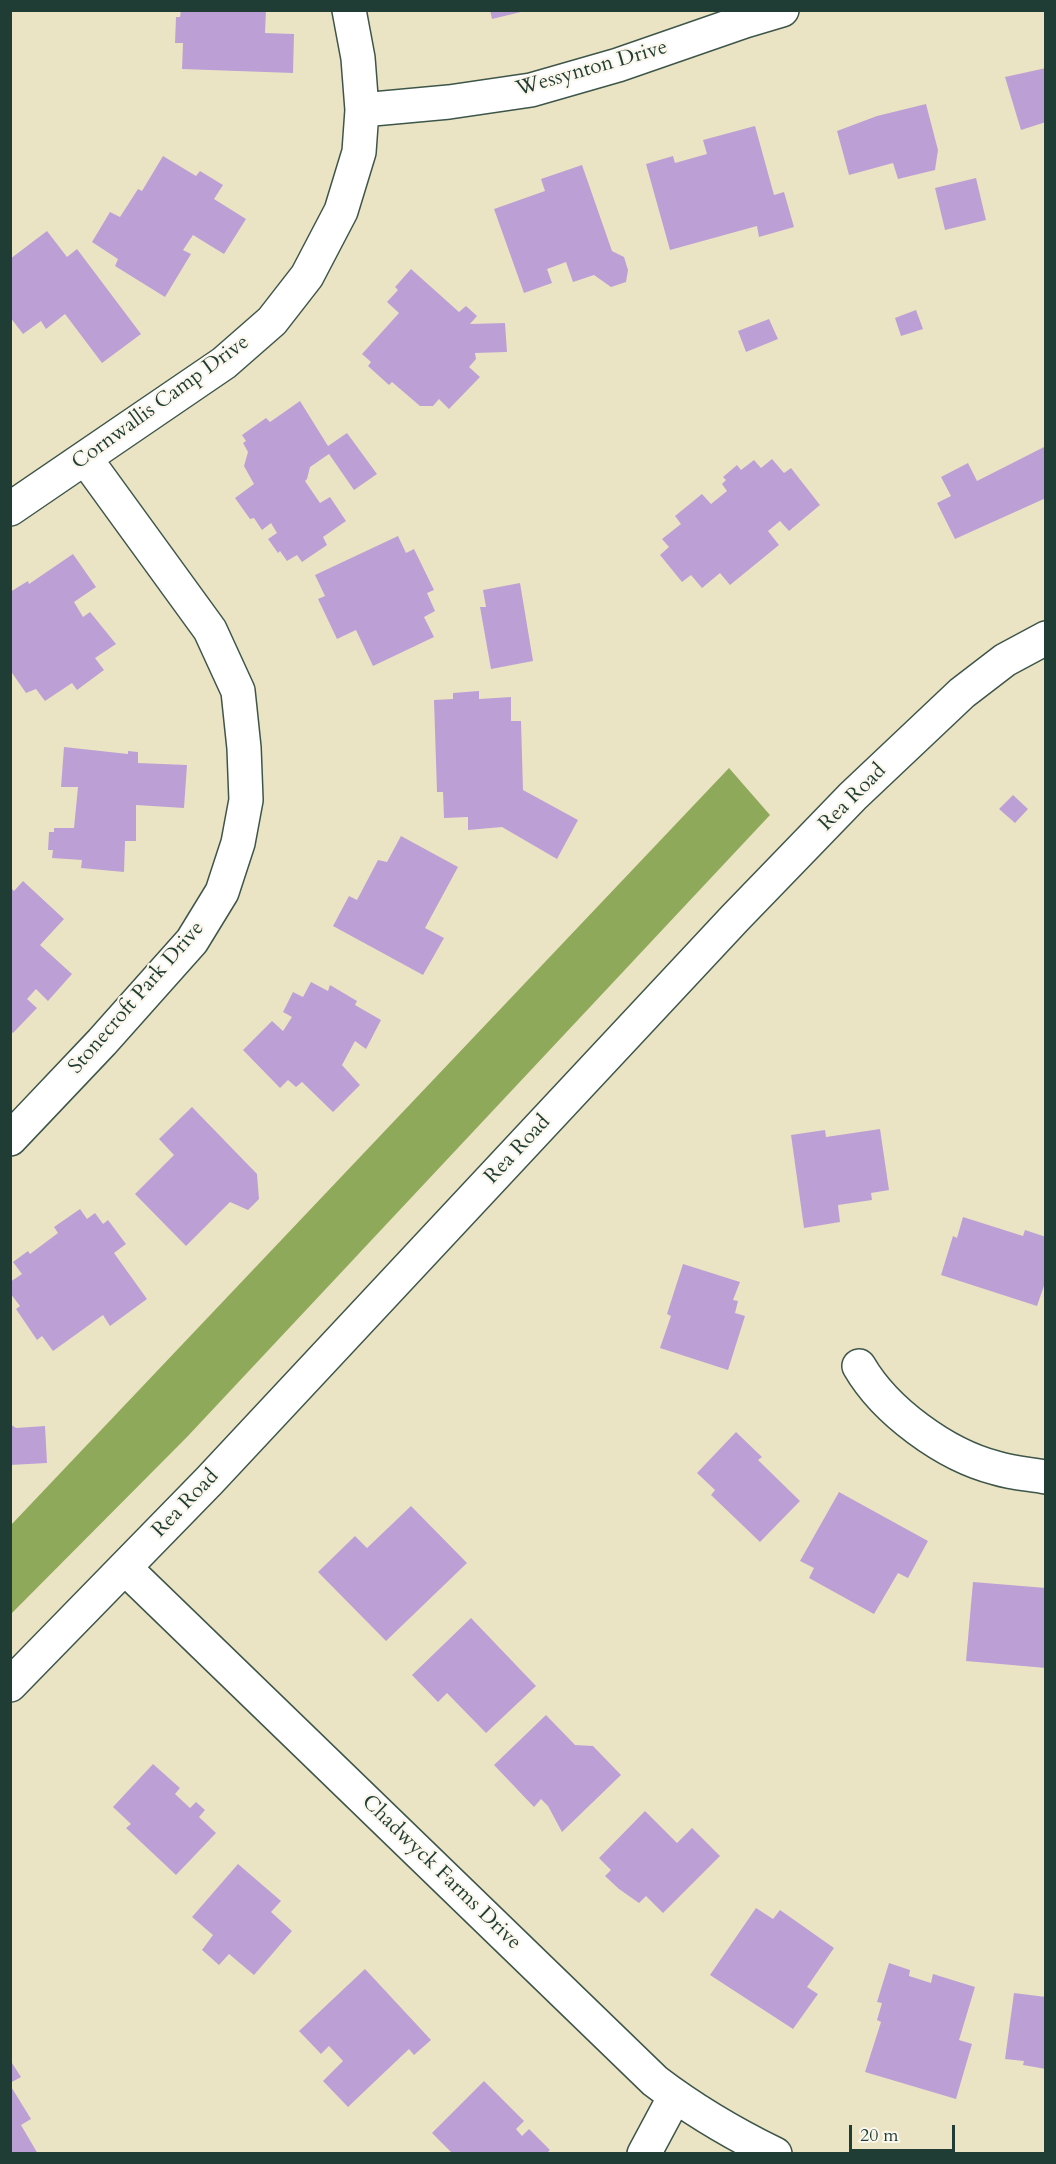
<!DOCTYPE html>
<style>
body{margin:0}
#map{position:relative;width:1056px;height:2164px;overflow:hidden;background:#ebe4c4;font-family:Cardo,serif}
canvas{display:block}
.frame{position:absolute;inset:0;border:12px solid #1f3d34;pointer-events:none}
.scale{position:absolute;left:849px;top:2125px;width:106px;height:27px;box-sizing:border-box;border:3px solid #1f3d34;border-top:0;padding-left:8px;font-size:18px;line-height:21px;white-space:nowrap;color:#1f3d34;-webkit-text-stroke:4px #fbf7ec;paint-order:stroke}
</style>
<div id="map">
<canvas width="1056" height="2164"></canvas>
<div class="frame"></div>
<div class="scale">20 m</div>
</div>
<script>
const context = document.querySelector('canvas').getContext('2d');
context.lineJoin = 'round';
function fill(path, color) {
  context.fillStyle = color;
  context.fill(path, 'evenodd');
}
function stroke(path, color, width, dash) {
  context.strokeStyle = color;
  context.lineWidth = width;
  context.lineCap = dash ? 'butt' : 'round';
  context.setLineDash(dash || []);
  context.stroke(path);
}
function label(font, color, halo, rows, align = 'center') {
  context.font = font + ' Cardo,serif';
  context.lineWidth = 4.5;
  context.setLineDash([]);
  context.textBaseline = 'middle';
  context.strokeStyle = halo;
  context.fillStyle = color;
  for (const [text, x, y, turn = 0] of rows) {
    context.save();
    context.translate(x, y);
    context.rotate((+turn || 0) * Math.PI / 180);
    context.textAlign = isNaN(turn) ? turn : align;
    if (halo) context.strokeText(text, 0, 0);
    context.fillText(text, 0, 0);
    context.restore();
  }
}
fill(new Path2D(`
 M729,768L770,815L187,1437L11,1614V1525Z`), '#8fa95a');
fill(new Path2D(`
 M181,10H266L265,33L294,34L293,73L182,69L183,43H175L176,17H180Z
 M490,10H524L525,11L492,19Z
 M1046,68V122L1021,130L1005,77Z
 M926,104L938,150L935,170L898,179L893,163L849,175L837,131L877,116Z
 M755,126L774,195L784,192L794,227L759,237L757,226L670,250L646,164L673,156L675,163L707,154L703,140Z
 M163,156L196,176L200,171L223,185L214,199L246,219L224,254L193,235L183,250L191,254L165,297L115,266L118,259L92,242L110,212L120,217L138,189L142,191Z
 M582,165L612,251L624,257L628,270L626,282L611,287L594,275L573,282L566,262L547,269L552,283L524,293L494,209L545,191L541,179Z
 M976,178L986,220L945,230L935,188Z
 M47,231L67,257L77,249L141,334L102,363L65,314L46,329L41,321L23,334L10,317V259Z
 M411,269L459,312L466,306L477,316L470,324L505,323L507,352L475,353L476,359L469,367L480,377L449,409L439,399L433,406H420L392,382L389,385L368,366L371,362L362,354L399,313L387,302L398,290L395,287Z
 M916,310L923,329L901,336L895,318Z
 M769,319L778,339L746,352L738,331Z
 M300,401L328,446L347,433L377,474L354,490L329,454L310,467L307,479L305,481L320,503L330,497L346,521L323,537L327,545L302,562L297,555L287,561L280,551L278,553L268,539L277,533L271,523L262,530L254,518L250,519L235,498L254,484L244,466L248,452L243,443L246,441L242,435L266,418L270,422Z
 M1046,446V498L955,539L937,503L951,496L941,477L968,463L977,481Z
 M772,459L784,473L791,468L820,505L789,531L780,521L768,531L779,545L730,585L720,573L702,588L691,575L682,582L660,555L669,547L662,539L681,524L675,516L702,494L711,504L727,491L722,484L726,480L723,477L737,465L741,470L754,460L761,468Z
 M398,536L406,553L414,549L434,590L427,593L435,611L424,617L434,637L373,666L356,630L337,639L318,599L325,596L315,575Z
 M73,554L96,587L74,602L83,617L90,612L116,644L95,658L104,670L77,690L72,683L45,701L36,689L26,693L10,670V592L28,581L29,584Z
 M520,583L533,661L491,669L480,607H486L483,590Z
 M479,691V699L511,697V721H521L523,790L578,820L557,859L502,827L468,830V817L444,818L443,792H437L434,700L453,699V693Z
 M64,747L128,754V751L138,752V763L187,765L184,808L136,805V841H125L124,872L81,868L82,860L52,858L53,850H48L49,832H54V828H74L78,787H61Z
 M1013,795L1028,809L1015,823L999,809Z
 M401,836L458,867L425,928L444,938L423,975L333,926L349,896L357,900L378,860L387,862Z
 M23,881L64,919L40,945L72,974L48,1001L36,989L27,999L37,1008L13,1033L10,1031V887L14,891Z
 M311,982L328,991L330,985L357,1001L355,1005L381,1020L366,1049L355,1041L342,1065L360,1085L333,1112L302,1082L296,1087L288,1080L280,1088L243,1050L272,1021L283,1031L292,1017L283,1012L293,992L303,997Z
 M192,1107L257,1174L259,1199L248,1210L230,1202L186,1246L135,1194L174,1155L159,1139Z
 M880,1129L889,1190L871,1193L872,1200L838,1205L840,1222L804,1228L791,1135L825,1130L826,1137Z
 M80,1209L87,1219L95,1213L103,1224L108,1220L126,1244L114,1253L147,1299L110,1326L103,1315L53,1351L42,1336L37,1340L16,1309L20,1306L10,1293V1282L22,1274L13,1262L28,1251L30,1254L58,1233L54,1227Z
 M963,1217L1023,1236L1025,1230L1046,1237V1280L1037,1306L941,1275L953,1236L957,1238Z
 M683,1264L740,1282L733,1300L738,1301L735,1313L745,1316L728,1370L660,1348L671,1316L667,1314Z
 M10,1424L16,1428L45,1426L47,1463L10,1465Z
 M736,1432L762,1457L758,1460L800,1501L760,1542L711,1495L715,1490L697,1473Z
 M839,1492L928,1541L908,1578L898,1573L874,1614L809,1578L814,1568L800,1561Z
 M411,1506L467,1563L386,1641L318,1572L355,1536L367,1548Z
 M973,1582L1046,1588V1668L966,1661Z
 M471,1618L536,1686L486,1733L447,1693L438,1702L412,1675Z
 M546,1715L575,1745L593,1746L621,1775L562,1832L548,1806L541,1799L534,1807L494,1765Z
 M153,1764L180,1788L175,1794L190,1808L196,1802L205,1810L199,1817L216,1833L176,1875L126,1828L131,1824L113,1807Z
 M645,1811L677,1843L692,1828L720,1856L663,1913L646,1896L639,1903L619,1889L605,1876L611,1870L599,1858Z
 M238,1864L281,1901L271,1912L292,1931L254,1975L229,1954L219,1965L202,1950L213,1935L192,1917Z
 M756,1908L773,1919L780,1910L834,1948L807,1987L818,1994L793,2029L710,1975Z
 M889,1963L910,1970L909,1976L931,1983L933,1974L975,1987L959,2040L972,2044L956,2099L865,2072L881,2022L877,2020L882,2003L877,2002Z
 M365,1969L431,2040L414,2055L409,2049L348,2107L323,2081L343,2061L329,2046L321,2054L299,2031Z
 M1014,1993L1046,1997V2069L1023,2065L1024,2061L1005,2059Z
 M10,2060L21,2077L10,2083Z
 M484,2081L524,2121L516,2129L522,2136L529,2129L550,2150L546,2154H453L432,2133Z
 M10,2085L31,2119L21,2125L38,2154H10Z`), '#bca0d5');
const minor = new Path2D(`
 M362,110L449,102L531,90L618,65L745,21L782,10
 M10,509L224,363L272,321L307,276L341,211L359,152L362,110L358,58L349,10
 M10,1139L102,1042L192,941L222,892L238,843L246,800L244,748L238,691L210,630L85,458
 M859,1366C885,1411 945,1455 996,1468C1012,1473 1029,1474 1046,1477
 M125,1568L655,2081C693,2110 732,2133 775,2154
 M644,2154L675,2096`);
const major = new Path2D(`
 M10,1685L209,1481L735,918L853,796L962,693L1005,660L1046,638`);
stroke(minor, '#3e564a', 36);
stroke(major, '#3e564a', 36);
stroke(minor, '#fff', 33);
stroke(major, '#fff', 33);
label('21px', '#1f3d34', '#fbf7ec', [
 ["Wessynton Drive",592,69,-16],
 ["Cornwallis Camp Drive",161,403,-36],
 ["Rea Road",853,798,-45],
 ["Stonecroft Park Drive",137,998,-49],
 ["Rea Road",518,1150,-47],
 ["Rea Road",186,1504,-46],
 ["Chadwyck Farms Drive",441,1873,44]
]);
</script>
